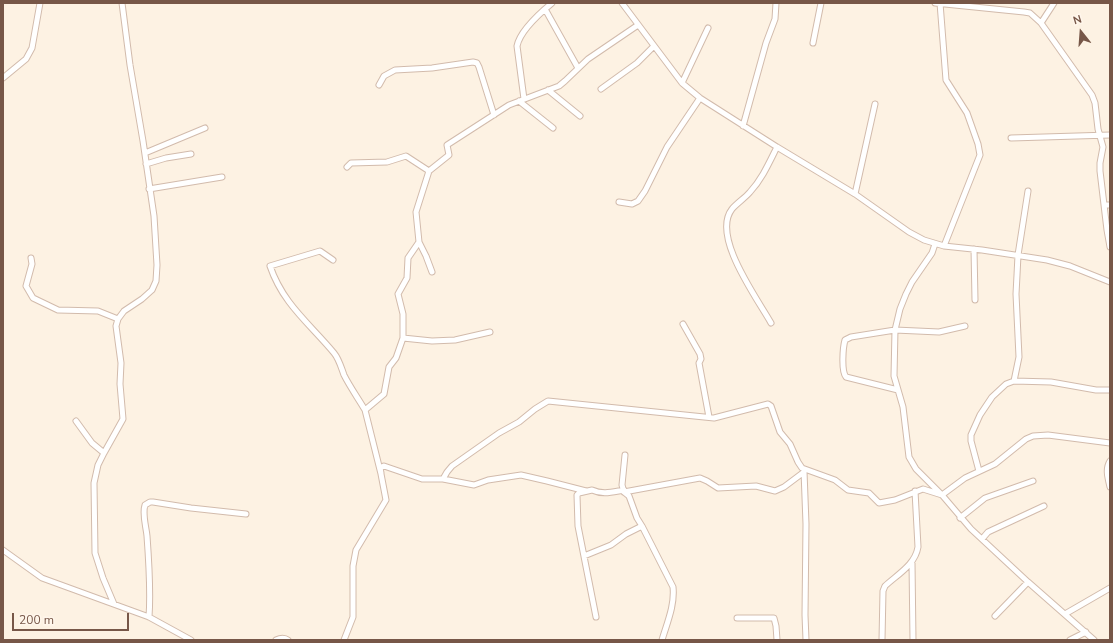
<!DOCTYPE html>
<style>
body{margin:0}
#map{position:relative;width:1113px;height:643px;overflow:hidden;background:#fdf2e3;font-family:"Nunito Sans",sans-serif}
canvas{display:block}
.frame{position:absolute;inset:0;border:4px solid #775748;pointer-events:none}
.north{position:absolute;left:1061px;top:12px;width:40px;height:40px;-webkit-text-stroke:3px #fff6eb;paint-order:stroke;rotate:343deg;font-size:11px;font-weight:700;line-height:16px;text-align:center;color:#775748}
.north::after{content:'';display:block;margin:auto;width:14px;height:18px;background:#775748;clip-path:polygon(50% 0,100% 100%,50% 72%,0 100%)}
.scale{position:absolute;left:12px;top:613px;width:117px;height:18px;box-sizing:border-box;border:2px solid #775748;border-top:0;padding-left:5px;font-size:12px;line-height:14px;white-space:nowrap;color:#775748;-webkit-text-stroke:3px #fff6eb;paint-order:stroke}
</style>
<div id="map">
<canvas width="1113" height="643"></canvas>
<div class="frame"></div>
<div class="north">N</div>
<div class="scale">200 m</div>
</div>
<script>
const context = document.querySelector('canvas').getContext('2d');
context.lineJoin = 'round';
function stroke(path, color, width, dash) {
  context.strokeStyle = color;
  context.lineWidth = width;
  context.lineCap = dash ? 'butt' : 'round';
  context.setLineDash(dash || []);
  context.stroke(path);
}
const minor = new Path2D(`
 M622,3L682,83L700,98L777,147L855,194L909,232L924,240L944,246L982,250L1047,260L1070,266L1110,282
 M935,3L1024,12L1030,13L1041,23L1092,95L1095,103L1098,129L1103,147L1100,163V171L1107,230L1110,247
 M940,3L946,80L967,113L978,144L980,155L944,246
 M545,9L578,68
 M1041,23L1054,3
 M813,43L821,3
 M3,78L26,59L32,48L40,3
 M682,83L708,28
 M379,85L384,76L395,70L432,68L473,62L477,63L479,67L494,115
 M601,89L637,63L654,46
 M548,90L580,116
 M524,99L517,46C520,31 540,13 552,3
 M519,101L553,128
 M743,126L766,43L775,19L776,3
 M1011,138L1110,135
 M145,153L205,128
 M146,164L166,158L191,154
 M347,167L351,163L387,162L406,156L429,171
 M149,189L222,177
 M855,194L875,104
 M619,202L632,204L638,201L645,191L667,147L700,98
 M1104,205H1110
 M419,242L416,212L429,171L449,155L447,145L509,105L559,86L565,81L588,59L638,25
 M935,244L932,253L912,282L906,294L900,309L895,330L894,376L903,407L909,457L916,469L942,495L971,529L1028,582L1094,640
 M974,249L975,300
 M31,258L32,264L26,286L33,298L58,310L98,311L118,319
 M333,260L320,251L270,266C283,304 309,323 334,353C339,359 341,367 344,375C350,387 358,398 365,410
 M771,323C757,298 711,236 732,209C737,203 745,198 750,192C762,179 769,163 777,147
 M683,324L700,354L701,359L699,363L709,417
 M403,338L432,341L455,340L490,332
 M1014,381L1019,357L1016,294L1017,275L1018,255L1028,191
 M898,390L846,377C841,371 843,347 845,340L851,337L895,330L939,332L965,326
 M76,421L92,443L104,453L123,419L120,384L121,363L116,326L118,319L124,311L142,299L152,290L156,281L157,265L154,216L143,141L130,65L122,3
 M104,453L98,465L94,483L95,553L103,578L114,604
 M625,455L622,485L624,492L629,496L637,518L642,526L673,587C675,605 667,623 662,640
 M1110,461C1105,469 1108,478 1110,487
 M804,471L806,524L805,615L806,640
 M979,471L971,441V435L980,415L992,397L1006,384L1014,381L1051,382L1096,390H1110
 M381,473L380,468L384,466L422,479H443L474,485L488,480L521,475L547,481L586,491
 M443,479L447,472L452,466L499,433L519,422L535,409L548,401L714,418L768,404L771,406L780,432L790,444L798,462L802,468L835,480L848,490L869,493L879,503L895,500L923,489L942,495
 M624,492L700,478L707,481L718,488L756,486L775,491L784,487L804,472
 M942,495L965,478L995,464L1026,439L1033,436L1048,435L1110,443
 M960,518L985,498L1033,481
 M982,539L988,532L1044,506
 M3,550L42,578L149,617L191,640
 M584,556L611,545L626,534L642,526
 M912,563L913,640
 M1065,614L1110,588
 M995,616L1028,582
 M149,617C151,590 149,563 147,536C146,526 142,514 145,505L150,502H153L191,508L246,514
 M596,617L578,526L577,495L579,493L592,490C603,495 612,492 624,490
 M737,618H774L776,626L777,640
 M276,640C280,638 284,637 288,640
 M344,640L353,617V566L356,550L386,500L381,474L365,410L384,394L389,367L396,358L403,338V314L398,294L407,278L408,258L419,242L426,256L432,272
 M882,640L883,591L885,586C898,574 915,565 918,547L915,491
 M1070,640L1086,632`);
stroke(minor, '#d2bbac', 7);
stroke(minor, '#fff', 5);
</script>
